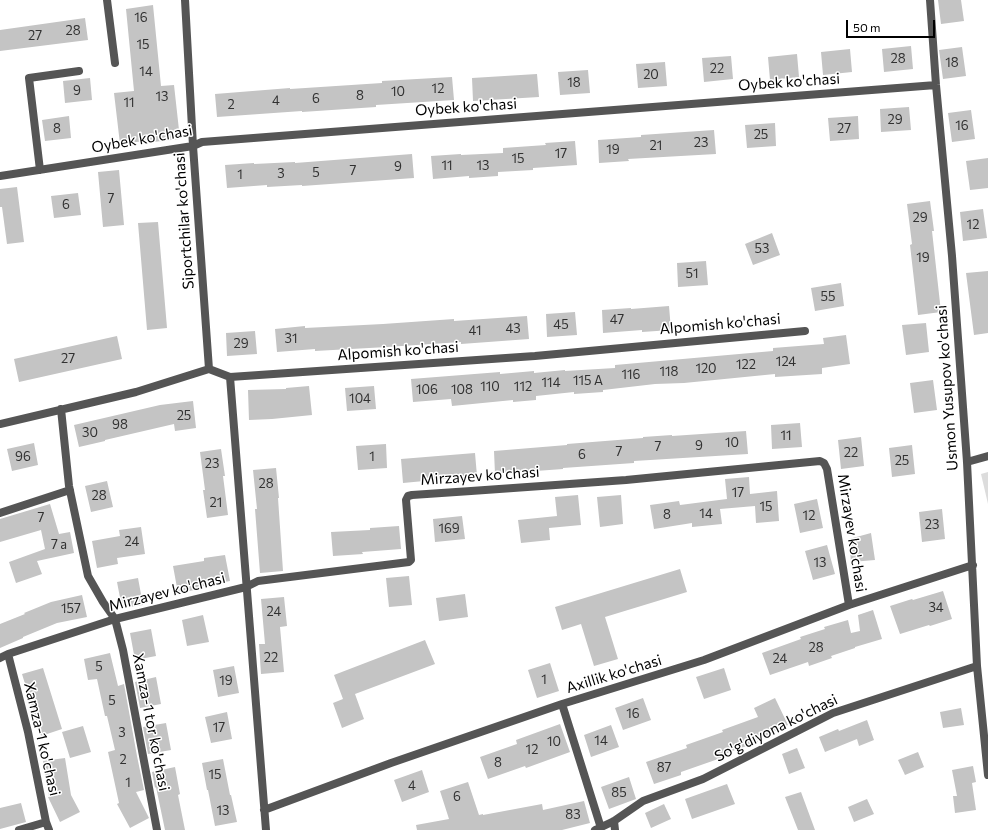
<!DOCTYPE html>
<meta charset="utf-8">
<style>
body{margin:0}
#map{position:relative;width:988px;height:830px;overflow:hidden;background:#fff;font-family:Commissioner,sans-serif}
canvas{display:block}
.scale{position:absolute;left:846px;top:20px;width:89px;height:18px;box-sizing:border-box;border:2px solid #000;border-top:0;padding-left:5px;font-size:12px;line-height:14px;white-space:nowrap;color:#000;-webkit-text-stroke:3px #fff;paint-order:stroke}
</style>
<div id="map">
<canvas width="988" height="830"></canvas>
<div class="scale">50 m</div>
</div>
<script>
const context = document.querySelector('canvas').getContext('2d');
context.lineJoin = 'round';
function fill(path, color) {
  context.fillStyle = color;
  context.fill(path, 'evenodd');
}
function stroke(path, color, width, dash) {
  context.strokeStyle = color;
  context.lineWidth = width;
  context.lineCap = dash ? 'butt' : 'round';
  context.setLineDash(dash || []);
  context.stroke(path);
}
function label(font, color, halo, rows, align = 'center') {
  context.font = font + ' Commissioner,sans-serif';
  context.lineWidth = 3;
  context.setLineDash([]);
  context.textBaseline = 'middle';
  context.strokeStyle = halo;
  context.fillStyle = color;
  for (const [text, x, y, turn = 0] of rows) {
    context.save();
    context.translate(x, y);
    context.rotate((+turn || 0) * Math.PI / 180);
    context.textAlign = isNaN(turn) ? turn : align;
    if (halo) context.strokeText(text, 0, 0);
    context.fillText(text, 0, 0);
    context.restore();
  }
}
fill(new Path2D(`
 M988,472V504L981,474Z`), '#dcdcdc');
fill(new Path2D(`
 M938,0H961L964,21L941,24Z
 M153,5L161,86L174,85L180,139L153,142V140L120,144L114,93L134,91L126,9Z
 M85,18L88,40L0,51V30Z
 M911,46L913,69L884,72L882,49Z
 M962,47L966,76L943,79L939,50Z
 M850,49L852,72L823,75L821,52Z
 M797,54L799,77L770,80L768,57Z
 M731,56L733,79L704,82L702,58Z
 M665,62L667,86L638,88L636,64Z
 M588,70L590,93L560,95L558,72Z
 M537,74L539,97L473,101L472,78Z
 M452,77L454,100L376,105V107L302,112V111L217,117L215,94L290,88V89L382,83V81Z
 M90,78L92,100L65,103L63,81Z
 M909,107L911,130L881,132L880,109Z
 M971,110L975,139L952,142L948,113Z
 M69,116L71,138L45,141L42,120Z
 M858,116L859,139L830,141L828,118Z
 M775,123L776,146L747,148L745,125Z
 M714,130L716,154L628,159L629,161L599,163L598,140L641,137V135Z
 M575,141L577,165L533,168V170L498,172V176L469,178V176L433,179L431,156L461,154V155L503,153V148L546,145L545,143Z
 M412,154L414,178L302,186V185L267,187V185L227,188L225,165L254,163V164L295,162V163Z
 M988,158V188L970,190L966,161Z
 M119,170L124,225L103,227L98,172Z
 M17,187L24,242L7,244L2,207H0V189Z
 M78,193L81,215L54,218L51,196Z
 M930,201L934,231H932L941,312L918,315L910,245L912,244L907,204Z
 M983,209L987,238L963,241L960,212Z
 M158,222L167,328L147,330L138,223Z
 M772,233L780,255L753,265L745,244Z
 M706,261L708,285L678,287L677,263Z
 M988,271V333L974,335L966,273Z
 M841,283L844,306L815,311L811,288Z
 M669,306L671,330L642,332V330L603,333L602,310L631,308V309Z
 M575,312L577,335L547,337L546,314Z
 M527,316L529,339L461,344V342L387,347L315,351V349L277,352L275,329L305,326V328L383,324L454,319V321Z
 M926,323L929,352L906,355L902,325Z
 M255,331L257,354L227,356L226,333Z
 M846,335L850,364L822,368V374L775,377V374L684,383L655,384L603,390V392L574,394V392L536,396V400L513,402V400L452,406L451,399L413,402L411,379L500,372V374L534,371V373L565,370V371L615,368V365L773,351V348L824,344L823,338Z
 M117,336L122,359L19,382L14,359Z
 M933,380L937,410L914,413L910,383Z
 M309,386L312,415L272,419L249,420L248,390L286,389V388Z
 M374,386L376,409L347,411L345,388Z
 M193,401L196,428L175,431L174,424L105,440V441L79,447L74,425L160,405Z
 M800,423L802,447L772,449L771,425Z
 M746,431L748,454L634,461V463L563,468V469L495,474L494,451L567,445V444L643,438V437L672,435V436Z
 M861,437L864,466L841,469L838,440Z
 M34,443L38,465L12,471L7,449Z
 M386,444L387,468L358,470L356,446Z
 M912,445L915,474L892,477L889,448Z
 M221,449L225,476H223L228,515L207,518L203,490H205L200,452Z
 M475,453L477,476L403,483L401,459Z
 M276,468L279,498H278L283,571L260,573L255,509H257L253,470Z
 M749,477L750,494L777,491L779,521L756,523L755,506L720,509L722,524L692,527V523L654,529L650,505L679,501L680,505L727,499L725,479Z
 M107,481L113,507L91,512L85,486Z
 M578,495L581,525L549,528L550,540L521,543L518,520L557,516L555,497Z
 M621,495L623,524L600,527L597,497Z
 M817,499L823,528L800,533L794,504Z
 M50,504L59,534L70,532L74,553L37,561L42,574L16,583L9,562L45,549L41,530L0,542V519Z
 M942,509L945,539L922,542L919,512Z
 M462,516L465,539L435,542L433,519Z
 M399,526L401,549L362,552L363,554L333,556L331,532L370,530V528Z
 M141,527L145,554L117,558L118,564L97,568L92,541L120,536L119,530Z
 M871,533L875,560L851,562L849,539Z
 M827,545L835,574L813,580L805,551Z
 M225,555L230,581L199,587L200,589L178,593L173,566L204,561V558Z
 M680,569L687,592L605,617L618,659L594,666L581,624L562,630L555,607Z
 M409,576L412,605L389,607L386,578Z
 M138,578L143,605L122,608L117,582Z
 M943,591L952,619L930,626L929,625L900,634L890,606L912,599L913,600Z
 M465,594L468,617L439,621L436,598Z
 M82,595L87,617L57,623L23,637V638L0,648V624L25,614L24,613L51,602Z
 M284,597L287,626L280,627L284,672L261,674L259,644H265L261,599Z
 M873,610L882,639L855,647V648L831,656L832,658L809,666L808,662L770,675L762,653L801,639L800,637L825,629L824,627L848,620L851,633L860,631L858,615Z
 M203,615L209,642L187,646L182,620Z
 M151,629L156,656L135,660L130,633Z
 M425,640L435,664L355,694L364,719L342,728L333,703L343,699L334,675Z
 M110,653L118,686L124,684L137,756L144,790L136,792L149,818L130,828L117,804L119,803L108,752L115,750L107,716H105L97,679L88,680L84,659Z
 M550,663L559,691L537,698L528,670Z
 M234,666L239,693L218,697L213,670Z
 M43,668L62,729L41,736L22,674Z
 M724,668L731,690L704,699L696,677Z
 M156,677L161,704L140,708L135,682Z
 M643,698L651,720L623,730L615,708Z
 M775,698L788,725L757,740L758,742L721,755V758L681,772V775L654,784L646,762L687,748L686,745L723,732L722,730L758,717L754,708Z
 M961,708L964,725L943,728L940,712Z
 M227,712L232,739L211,743L205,717Z
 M867,720L874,740L859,746L857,739L825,752L819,737L838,729L839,731Z
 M166,723L171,750L148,754L143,727Z
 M560,724L570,752L526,768L525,766L488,779L480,757L517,744L516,740Z
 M611,725L619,747L591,757L584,735Z
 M83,726L91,752L70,758L62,732Z
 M797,748L805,768L789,774L782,754Z
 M918,752L924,767L905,775L898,760Z
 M65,758L71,795L80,812L60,822L48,797H49L43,761Z
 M223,759L230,795H231L237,822L215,826L208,790H207L202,763Z
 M973,766L976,782L972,783L976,810L955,813L953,796H957L952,770Z
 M175,767L180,794L178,795L185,830H165L156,787L155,788L152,772Z
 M422,770L429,792L402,802L394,780Z
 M629,777L636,799L609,809L601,787Z
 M468,782L479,815L483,814V815L542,804L543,810L584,801L590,823L562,830H417L416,825L449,819L440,791Z
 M727,784L735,804L692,819L685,799Z
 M801,792L815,830H798L785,797Z
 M867,799L874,814L854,822L848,807Z
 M21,803L26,822L0,829V808Z
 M664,804L671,819L651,828L645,813Z`), '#c4c4c4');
stroke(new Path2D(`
 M107,0L115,63
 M185,0L193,146L209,369
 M930,0L936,85L952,256L967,462L977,666L988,775
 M40,170L29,78L79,71
 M0,176L193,146L202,142L936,85
 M230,377L266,830
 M61,409L69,486L88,576L103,602L115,619L123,650L157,830
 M0,424L136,392L209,369L230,377L535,356L805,331
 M967,462L988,456
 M0,513L70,490
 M8,654L28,732L46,822L49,830
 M0,658L8,654L115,619L246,587L258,581L409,562L411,560L406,500L408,496L412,495L471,491L626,480L820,461L824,463L827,469L849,605
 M562,704L601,828
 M264,810L391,763L562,704L704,660L849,605L973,565
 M614,821L615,830
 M19,830L46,822
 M595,830L614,821L643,801L703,779L833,713L977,666`), '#555', 8);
label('13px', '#313131', null, [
 ["16",141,18],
 ["28",73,31],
 ["27",35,36],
 ["15",143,45],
 ["28",898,59],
 ["18",952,63],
 ["22",717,69],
 ["14",146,72],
 ["20",651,75],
 ["18",574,83],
 ["12",438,89],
 ["9",77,91],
 ["10",398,92],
 ["8",360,96],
 ["13",162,97],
 ["6",316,99],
 ["4",276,101],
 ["11",129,103],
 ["2",231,105],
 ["29",895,120],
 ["16",962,126],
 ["8",57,129],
 ["27",844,129],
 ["25",761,135],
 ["23",701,143],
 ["21",656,146],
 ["19",613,150],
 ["17",561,154],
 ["15",518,159],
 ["11",447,166],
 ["13",483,166],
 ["9",398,167],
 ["7",353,171],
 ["5",316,173],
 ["3",281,174],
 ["1",240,175],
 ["7",111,199],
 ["6",66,205],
 ["29",920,218],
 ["12",973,225],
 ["53",762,249],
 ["19",923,258],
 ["51",692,274],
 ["55",828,297],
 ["47",617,320],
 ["45",561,325],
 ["43",513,329],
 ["41",475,331],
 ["31",291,339],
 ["29",241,344],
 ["27",68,359],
 ["124",786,362],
 ["122",746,365],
 ["120",706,369],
 ["118",669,372],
 ["116",631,375],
 ["115 А",588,381],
 ["114",551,383],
 ["110",490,387],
 ["112",523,387],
 ["106",427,390],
 ["108",462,390],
 ["104",360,399],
 ["25",184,416],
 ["98",120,425],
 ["30",90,433],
 ["11",786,436],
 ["10",732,443],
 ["9",699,446],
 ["7",658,447],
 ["7",619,452],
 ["22",851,453],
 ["6",582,455],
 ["96",23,457],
 ["1",372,457],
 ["25",902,461],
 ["23",212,464],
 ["28",266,484],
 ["17",738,493],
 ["28",99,496],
 ["21",216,503],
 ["15",766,507],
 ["14",706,514],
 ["8",667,515],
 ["12",809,516],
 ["7",41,518],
 ["23",932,525],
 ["169",449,529],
 ["24",132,542],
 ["7 а",59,545],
 ["13",820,563],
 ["34",936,608],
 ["157",71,609],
 ["24",274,612],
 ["28",816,648],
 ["22",271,658],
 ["24",780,659],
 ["5",99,667],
 ["1",544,680],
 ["19",226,681],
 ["5",112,701],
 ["16",633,714],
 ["17",219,728],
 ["3",122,733],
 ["14",601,741],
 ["10",554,742],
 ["12",532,750],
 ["2",123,760],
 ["8",498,763],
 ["87",664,768],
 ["15",215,775],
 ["1",128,783],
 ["4",412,786],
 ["85",619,793],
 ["6",457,797],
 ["13",223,811],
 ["83",573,815]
]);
label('15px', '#000', '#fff', [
 ["Oybek ko'chasi",789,82,-4],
 ["Oybek ko'chasi",466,107,-4],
 ["Oybek ko'chasi",142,139,-10],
 ["Siportchilar ko'chasi",184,221,-94],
 ["Alpomish ko'chasi",720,324,-5],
 ["Alpomish ko'chasi",398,351,-4],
 ["Usmon Yusupov ko'chasi",947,388,-94],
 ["Mirzayev ko'chasi",480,476,-4],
 ["Mirzayev ko'chasi",852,533,81],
 ["Mirzayev ko'chasi",167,592,-14],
 ["Axillik ko'chasi",614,674,-17],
 ["Xamza-1 tor ko'chasi",151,722,79],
 ["So'g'diyona ko'chasi",776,728,-26],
 ["Xamza-1 ko'chasi",42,739,77]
]);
</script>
